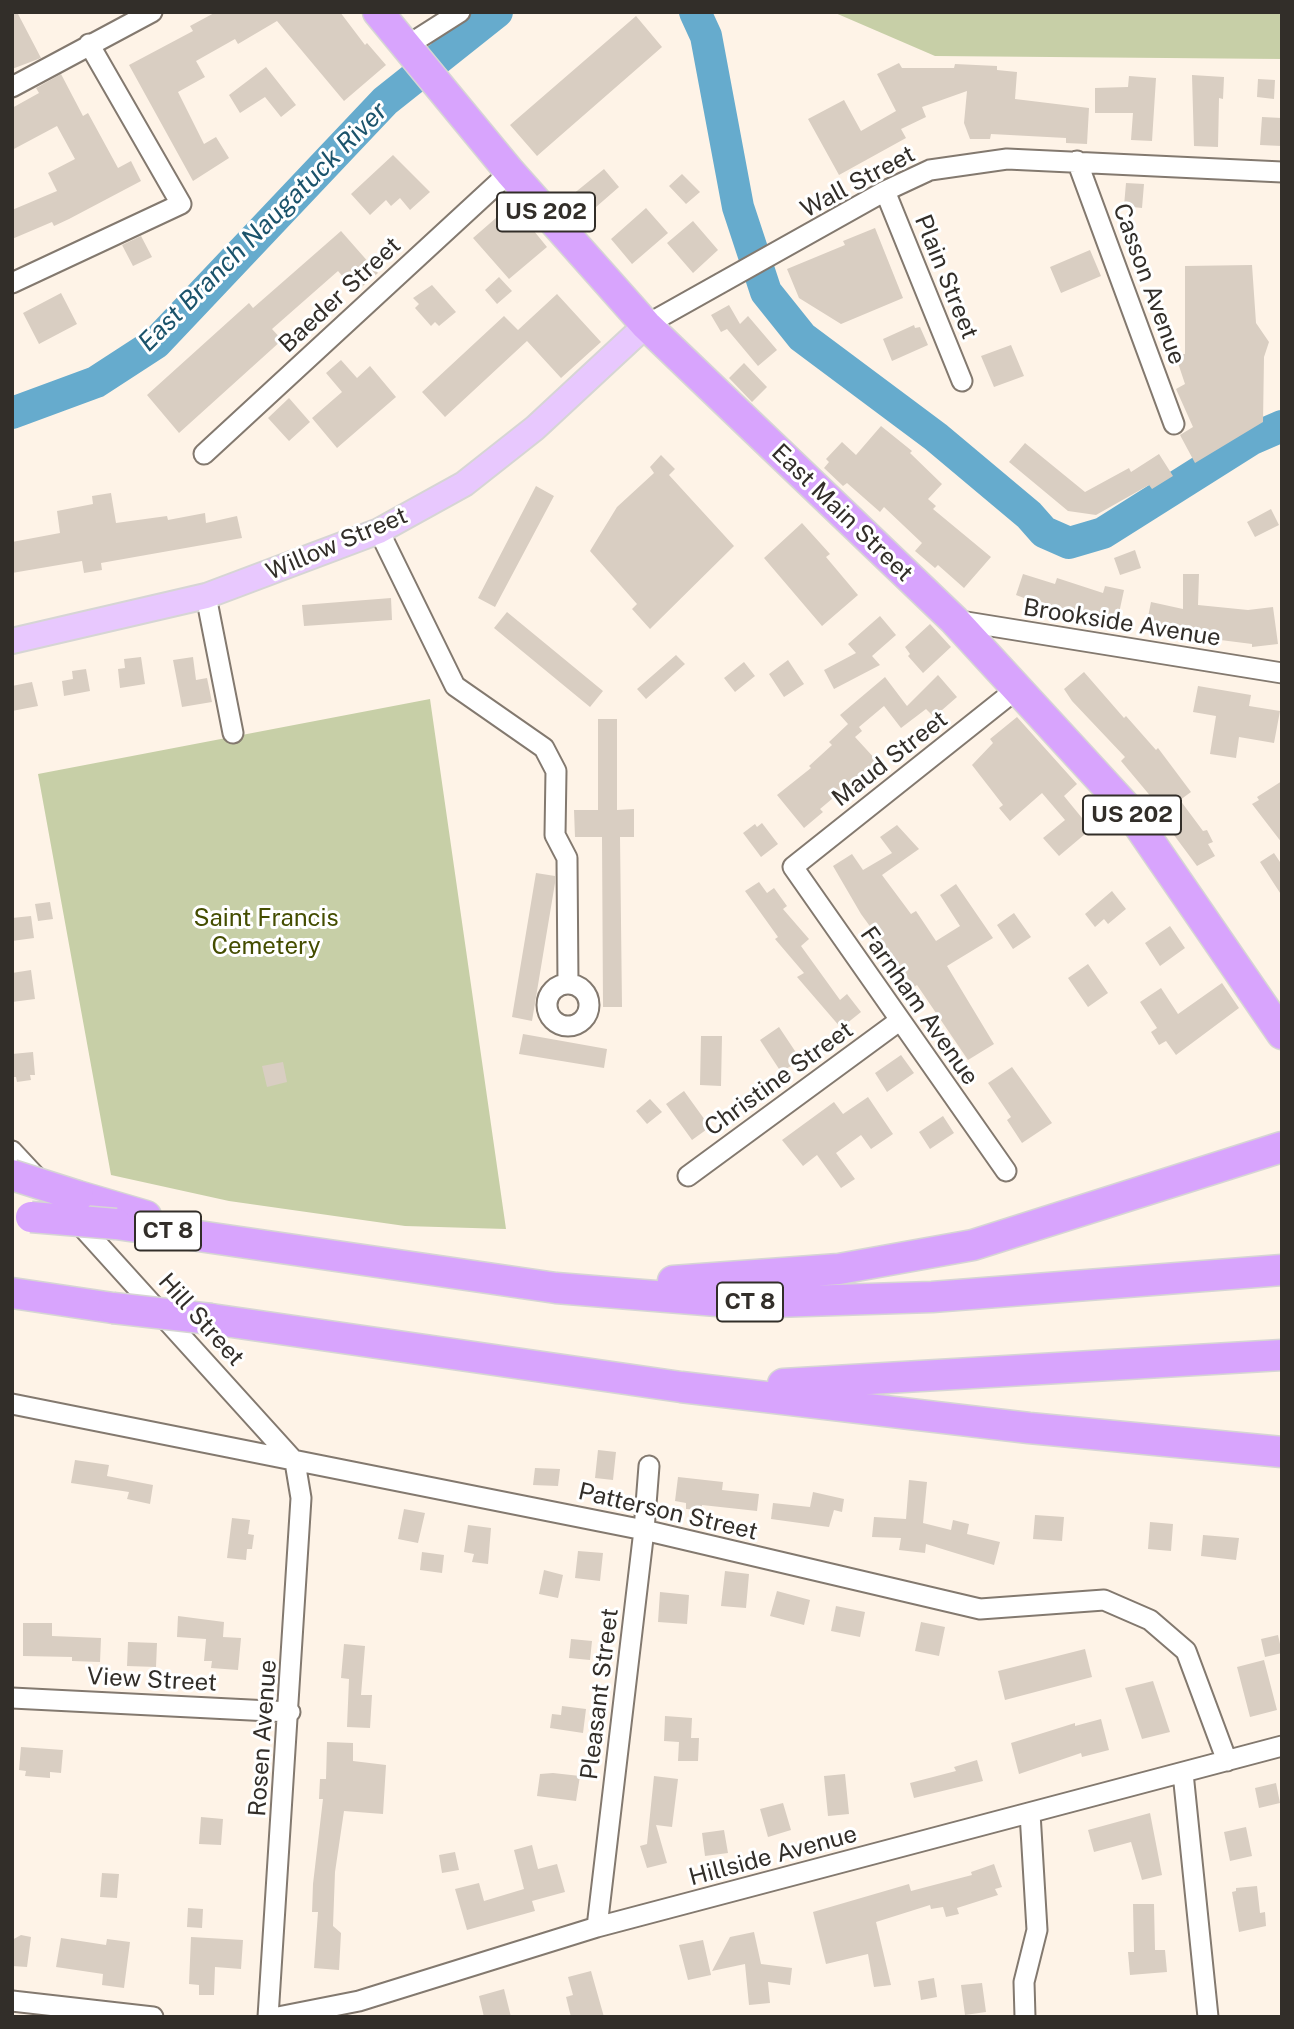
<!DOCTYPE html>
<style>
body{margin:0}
#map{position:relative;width:1294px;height:2029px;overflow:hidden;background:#fef3e7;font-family:"Public Sans",sans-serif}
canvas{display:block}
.frame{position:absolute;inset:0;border:14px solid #322e29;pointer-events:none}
</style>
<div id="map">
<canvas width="1294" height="2029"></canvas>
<div class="frame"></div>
</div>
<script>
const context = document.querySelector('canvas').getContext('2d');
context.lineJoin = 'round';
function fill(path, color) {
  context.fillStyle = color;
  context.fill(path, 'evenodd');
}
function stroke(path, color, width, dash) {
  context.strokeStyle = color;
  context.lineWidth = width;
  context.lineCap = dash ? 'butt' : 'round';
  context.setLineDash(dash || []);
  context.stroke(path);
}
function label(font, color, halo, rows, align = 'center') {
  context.font = font + ' "Public Sans",sans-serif';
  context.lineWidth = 6;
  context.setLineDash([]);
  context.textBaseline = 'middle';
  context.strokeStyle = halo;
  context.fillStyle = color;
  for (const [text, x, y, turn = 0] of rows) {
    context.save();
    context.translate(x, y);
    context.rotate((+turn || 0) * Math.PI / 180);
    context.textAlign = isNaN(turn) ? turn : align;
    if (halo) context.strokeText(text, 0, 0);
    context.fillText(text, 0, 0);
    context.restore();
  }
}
fill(new Path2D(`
 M833,12H1282V59L935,56Z
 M430,699L506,1229L405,1226L229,1201L111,1175L38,774Z`), '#c7cfa7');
stroke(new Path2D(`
 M695,12L706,36L738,207L766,292L802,337L936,437L1029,515L1044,532L1069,543L1103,533L1252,439L1282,426
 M12,413L96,382L156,343L385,101L497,12`), '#66abcd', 32);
fill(new Path2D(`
 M12,12H17L41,58L12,69Z
 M216,12H340L365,45L367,43L386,65L344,101L277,21L238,44L235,39L196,61L205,77L178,92L204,144L216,137L229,158L193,181L129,65L193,31L190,26Z
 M636,16L662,47L537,156L510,125Z
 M899,63L902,68H954L955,64L997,66V70L1017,72L1015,99L1089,108L1087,144L1066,143V138L991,134L990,139H970L964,123L967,91L922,107L926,117L901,129L906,138L839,175L808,119L844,100L861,131L896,111L877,74Z
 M266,67L296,105L281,117L265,97L240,113L229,95Z
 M61,74L83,116L88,113L118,168L131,161L141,181L69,219L54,226L52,222L12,239V210L57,191L48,173L75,159L57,126L12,150V108L39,93L36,88Z
 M1192,75L1224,77L1223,99L1219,98L1218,147L1194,146Z
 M1129,76L1156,78L1152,141L1131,140L1133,113H1095V88L1128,87Z
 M1258,79L1275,80L1274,99L1257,97Z
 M1262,117L1282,118V146L1260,145Z
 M393,155L430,192L410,210L400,198L391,206L386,200L370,215L351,194Z
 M604,169L619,187L588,214L572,195Z
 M682,174L700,192L686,204L669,186Z
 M1126,183L1144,184L1142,208L1124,206Z
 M512,204L547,247L509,279L473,238Z
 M646,208L668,233L632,264L611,239Z
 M693,221L718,250L693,273L667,243Z
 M875,228L903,298L841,324L799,298L787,269L845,245L843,241Z
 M341,231L378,273L356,292L338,271L272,329L282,340L179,433L147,395L249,303L253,308Z
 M141,236L152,257L133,266L122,245Z
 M1090,250L1101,276L1061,293L1050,267Z
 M1252,265L1256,323L1269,342L1264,357L1263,422L1195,463L1180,435L1193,427L1176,389L1185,384L1175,354H1185V266Z
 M499,277L512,291L497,304L485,290Z
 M432,285L456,312L439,326L435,322L431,326L415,308L419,304L413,298Z
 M61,293L77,324L39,344L23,313Z
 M557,294L601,342L561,378L527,341L445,417L422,392L504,316L518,330Z
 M729,305L740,324L748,316L777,350L758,366L727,329L721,332L711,315Z
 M914,325L915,328L920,327L928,345L892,361L883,339Z
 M1011,345L1024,376L994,387L981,356Z
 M341,360L357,378L370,366L396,397L337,448L312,418L342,392L326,373Z
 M744,363L767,387L752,402L729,378Z
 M289,398L310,422L289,441L268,418Z
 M881,426L912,451L910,453L942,484L928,499L936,506L933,509L991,557L964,588L938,565L935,568L915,551L922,543L884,507L880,512L847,483L843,486L824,468L829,462L826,459L842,442L856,455Z
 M1025,443L1085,492L1129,468L1131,472L1159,454L1173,476L1152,489L1149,485L1096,515L1068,511L1009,462Z
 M661,455L675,469L669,475L734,546L650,629L632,609L637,604L590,551L617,507L654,473L650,467Z
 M536,486L554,496L495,607L478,598Z
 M111,493L116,523L167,516L168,520L205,513L206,523L237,516L242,538L101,563L102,570L84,573L82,561L12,573V542L60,533L57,511L93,504L92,496Z
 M1271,509L1279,525L1255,537L1247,522Z
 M802,523L830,554L826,557L858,595L822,626L764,558Z
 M1135,550L1141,568L1120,575L1114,558Z
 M1023,574L1055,584L1057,578L1103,593L1105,586L1124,590L1116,627L1062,608L1061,612L1016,595Z
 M1183,574H1199L1198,605L1248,610L1273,607L1278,644L1252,647V644L1189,636L1146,627L1151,602L1183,609Z
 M391,598L392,620L304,626L302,605Z
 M507,612L603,691L590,707L494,628Z
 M880,616L896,635L872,656L880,665L834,689L824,670L856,653L848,644Z
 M930,624L951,647L923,673L908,656L910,654L905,647Z
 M676,655L685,664L646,699L637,689Z
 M141,657L145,684L120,688L118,669L125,668L124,659Z
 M193,657L196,680L207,678L212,702L182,707L173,660Z
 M788,660L804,684L784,697L769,674Z
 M744,662L755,676L735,692L724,678Z
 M86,669L90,691L64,696L62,681L73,679L72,671Z
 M1084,672L1124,718L1126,716L1156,750L1158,748L1191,792L1180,800L1203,831L1207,830L1213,842L1208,844L1215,856L1197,866L1165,823L1168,817L1121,761L1125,757L1072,701L1064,689Z
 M938,675L957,697L934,717L926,709L901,728L884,706L859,727L862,731L855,737L877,761L820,809L823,812L804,828L777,795L811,768L809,766L832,745L829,742L848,724L840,715L885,677L907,706Z
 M32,682L38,706L12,711V686Z
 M1198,686L1251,695L1249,706L1280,711L1274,743L1239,737L1236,758L1210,754L1216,716L1193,712Z
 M1017,717L1077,784L1064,796L1091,829L1059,856L1043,838L1065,820L1042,793L1010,821L999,808L1003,805L972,765L993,743L990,739Z
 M598,719H617V810L634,809V837H620L622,1007H603L602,837H575L574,810H598Z
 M1282,781V843L1252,804L1259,800L1257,797Z
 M762,823L778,844L761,857L743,833L755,824L757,827Z
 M897,825L919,849L882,875L911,914L916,911L936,941L960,926L940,895L956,884L993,938L947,966L994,1044L968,1060L917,985L914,987L861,914L833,866L852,854L863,870L892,853L880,837Z
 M1274,853L1282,865V896L1260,862Z
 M536,873L555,876V883L532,1021L512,1017Z
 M759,882L767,893L774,888L787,906L783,909L809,939L801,946L840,1000L847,994L861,1012L841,1028L797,977L804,973L775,939L778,937L745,891Z
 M1112,891L1126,909L1108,924L1104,919L1095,927L1085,914Z
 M50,902L53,919L38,921L35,904Z
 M1014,913L1031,937L1013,949L997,925Z
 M31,916L34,938L12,941V918Z
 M1170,926L1185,948L1160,966L1145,943Z
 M1088,964L1108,993L1088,1007L1068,978Z
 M31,970L35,999L12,1002V973Z
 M1222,983L1239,1008L1176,1055L1166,1041L1159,1045L1151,1032L1157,1028L1140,1002L1161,988L1178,1014Z
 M779,1027L801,1060L781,1072L760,1040Z
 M523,1034L607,1049L604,1068L519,1054Z
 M701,1036H722L721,1086L700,1085Z
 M33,1052L35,1075H30L31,1080L17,1082L16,1077H12V1054Z
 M901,1055L914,1073L887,1092L875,1073Z
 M283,1062L287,1082L267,1087L262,1066Z
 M1012,1067L1052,1123L1022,1143L1007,1120L1011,1117L988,1083Z
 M684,1091L710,1127L692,1140L666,1104Z
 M868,1097L893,1134L871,1149L861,1135L836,1153L855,1179L841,1188L817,1155L803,1166L782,1140L834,1102L843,1114Z
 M650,1099L662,1112L647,1124L636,1111Z
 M943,1116L954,1133L930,1149L919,1132Z
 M598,1450L616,1452L613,1480L595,1478Z
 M75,1460L109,1465L107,1476L153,1485L150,1504L127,1499L129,1492L71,1483Z
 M535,1468L560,1469L558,1486L533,1485Z
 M678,1477L723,1482L722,1490L759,1494L757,1511L702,1505V1510L686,1509V1503L675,1501Z
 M909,1480L927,1482L923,1523L951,1530L953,1520L969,1524L967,1534L1000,1542L994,1565L926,1544L925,1553L899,1550L901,1538L872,1537L874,1517L906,1519Z
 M813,1492L844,1499L842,1512L834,1510L829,1527L771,1519L773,1503L810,1507Z
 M404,1509L425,1513L418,1543L398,1539Z
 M1035,1515L1064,1517L1062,1541L1033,1539Z
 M232,1518L250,1520L248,1534L254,1535L252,1549H247L246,1560L227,1558Z
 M1150,1522L1173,1524L1171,1551L1148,1549Z
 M468,1525L491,1528L488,1564L472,1562L474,1554L464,1552Z
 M1203,1535L1239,1538L1236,1560L1201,1556Z
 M578,1551L603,1553L600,1581L575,1578Z
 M422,1552L444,1555L442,1573L420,1570Z
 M544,1570L563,1575L558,1598L539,1594Z
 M725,1571L749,1574L746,1608L721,1606Z
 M777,1591L810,1600L804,1625L770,1616Z
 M660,1592L689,1595L687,1624L658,1622Z
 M836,1606L865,1612L860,1637L831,1631Z
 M178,1616L224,1622L223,1637L241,1638L238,1670L211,1668L212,1661H204L206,1639L177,1637Z
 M921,1622L945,1627L939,1656L915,1651Z
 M23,1623H52V1636L101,1638L100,1662L72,1661V1657L23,1656Z
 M1278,1635L1282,1653L1265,1657L1261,1639Z
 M571,1639L592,1641L590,1660L569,1658Z
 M128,1642L157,1643L156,1667L127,1666Z
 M344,1644L365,1646L361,1695H372L370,1728L347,1727L349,1679L341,1678Z
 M1085,1649L1092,1677L1005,1700L998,1671Z
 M1264,1660L1277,1710L1250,1717L1237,1667Z
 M1153,1681L1170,1732L1142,1739L1125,1688Z
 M562,1706L586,1709L583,1733L550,1728L552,1714L561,1715Z
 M665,1716L692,1718L691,1738H699L698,1761H678L679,1742L664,1741Z
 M1101,1719L1109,1750L1082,1757L1081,1753L1019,1774L1011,1743L1075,1723V1726Z
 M327,1742L353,1743V1761L386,1765L383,1814L344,1811L335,1872L333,1926L341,1933L339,1970L314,1968L318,1912H312L313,1884L323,1799H319L320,1779H326Z
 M21,1747L63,1750L61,1773L50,1772V1778L25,1776L26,1771L19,1770Z
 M977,1760L983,1781L914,1798L910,1783L956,1771L954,1767Z
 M553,1773L580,1776L576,1801L537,1796L540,1774Z
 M845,1774L849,1814L828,1816L824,1776Z
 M654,1776L678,1779L672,1827L656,1825L667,1863L647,1868L640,1846L647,1844Z
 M1276,1783L1280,1803L1259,1808L1255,1788Z
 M783,1803L791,1830L768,1837L760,1809Z
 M1150,1813L1162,1875L1142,1880L1131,1842L1094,1852L1088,1830Z
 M201,1817L223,1819L221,1845L199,1844Z
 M1246,1827L1252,1856L1230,1861L1224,1832Z
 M724,1830L728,1853L705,1856L702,1833Z
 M532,1845L538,1869L557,1864L565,1892L532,1901L535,1911L467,1930L455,1889L479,1883L484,1901L524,1889L514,1850Z
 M455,1852L459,1870L442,1873L439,1855Z
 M994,1864L1002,1887L995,1889L998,1895L957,1908L959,1914L946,1917L943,1907L931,1909L930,1905L876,1922L891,1985L874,1987L868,1954L826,1964L813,1912L909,1884L911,1891L972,1875L971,1872Z
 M102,1873L119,1874L117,1898L100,1897Z
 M1257,1886L1260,1913L1265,1912L1266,1926L1239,1932L1232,1892L1236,1891V1888Z
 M1133,1904H1154L1155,1950H1165L1167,1972L1130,1975L1128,1952H1134Z
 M188,1908L203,1909L202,1928L187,1927Z
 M754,1932L761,1964L792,1968L790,1985L768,1982L770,2003L749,2005L745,1964L712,1971L730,1937Z
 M21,1935L31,1937L27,1967L12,1966V1940Z
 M191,1937L243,1940L241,1969L215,1967L214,1995H199V1985L189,1984Z
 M61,1938L106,1945L107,1939L130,1942L124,1988L102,1985L103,1974L56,1967Z
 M703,1940L711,1975L688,1980L679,1945Z
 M591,1971L604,2017H571L566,1997L573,1995L568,1977Z
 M934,1978L937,1997L921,2000L918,1981Z
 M982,1983L986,2012L965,2015L961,1985Z
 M504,1989L511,2017H484L479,1996Z`), '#d9cec2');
const minor = new Path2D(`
 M405,47L460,12
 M12,87L152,12
 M1077,161L1174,424
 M885,191L962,381
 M12,283L181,204L89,44
 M646,325L885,191L930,170L1007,159L1282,172
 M204,454L510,172
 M379,531L455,686L544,748L556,771L555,835L567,858L568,984
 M206,596L233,733
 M954,620L1282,673
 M547 1005a21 21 0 1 1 42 0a21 21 0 1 1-42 0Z
 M12,1151L40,1181
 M1006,1171L793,867L1018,688
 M688,1176L899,1021
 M75,1219L295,1462L301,1498L268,2017
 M12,1404L644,1530L980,1609L1104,1600L1150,1620L1186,1651L1227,1761
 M12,1698L290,1712
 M1183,1773L1208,2017
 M597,1927L644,1530L649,1466
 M12,2001L153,2017
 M278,2017L359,2001L597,1927L1282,1746
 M1025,2017L1024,1982L1037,1930L1030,1813`);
const major = new Path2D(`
 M12,641L206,596L379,531L464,484L535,428L646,325`);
const highway = new Path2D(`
 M378,12L510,172L646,325L954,620L1126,807L1282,1034
 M78,1196L146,1216
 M116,1224L556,1288L742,1303L932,1297L1282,1270
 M673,1281L839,1269L973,1245L1282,1147
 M12,1293L113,1308
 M211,1319L681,1387L1029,1428L1282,1452
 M783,1384L1282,1355`);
stroke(minor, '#83796f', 23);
stroke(major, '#d6d5d4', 28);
stroke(highway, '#d6d5d4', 33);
stroke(minor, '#fff', 19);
stroke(major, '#e8c8fe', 24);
stroke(highway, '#d8a4fd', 30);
const highwayBridge = new Path2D(`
 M12,1175L78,1196
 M31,1217L116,1224
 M113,1308L211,1319`);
stroke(highwayBridge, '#d6d5d4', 33, []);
stroke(highwayBridge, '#d8a4fd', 30);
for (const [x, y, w] of [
 [546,212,98],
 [1132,815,98],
 [168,1231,66],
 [750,1302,66]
]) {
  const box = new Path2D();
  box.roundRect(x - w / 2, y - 19.5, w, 39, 5);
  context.fillStyle = '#fff';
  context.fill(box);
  stroke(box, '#322e29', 2);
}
label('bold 23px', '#322e29', null, [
 ["US 202",546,212],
 ["US 202",1132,815],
 ["CT 8",168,1231],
 ["CT 8",750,1302]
]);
label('24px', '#322e29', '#fff', [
 ["Wall Street",858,182,-28],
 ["Plain Street",946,277,68],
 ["Casson Avenue",1149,284,70],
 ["Baeder Street",340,295,-43],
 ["East Main Street",842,513,44],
 ["Willow Street",337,544,-23],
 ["Brookside Avenue",1122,623,9],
 ["Maud Street",890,759,-38],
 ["Farnham Avenue",919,1006,55],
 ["Christine Street",779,1079,-36],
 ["Hill Street",201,1320,48],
 ["Patterson Street",668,1512,13],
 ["View Street",152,1680,3],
 ["Pleasant Street",600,1694,-83],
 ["Rosen Avenue",263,1738,-86],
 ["Hillside Avenue",773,1856,-15]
]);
label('24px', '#444d00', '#fff', [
 ["Saint Francis",266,919],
 ["Cemetery",266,947]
]);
label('italic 26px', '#1b536b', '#fff', [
 ["East Branch Naugatuck River",263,227,-45]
]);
</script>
